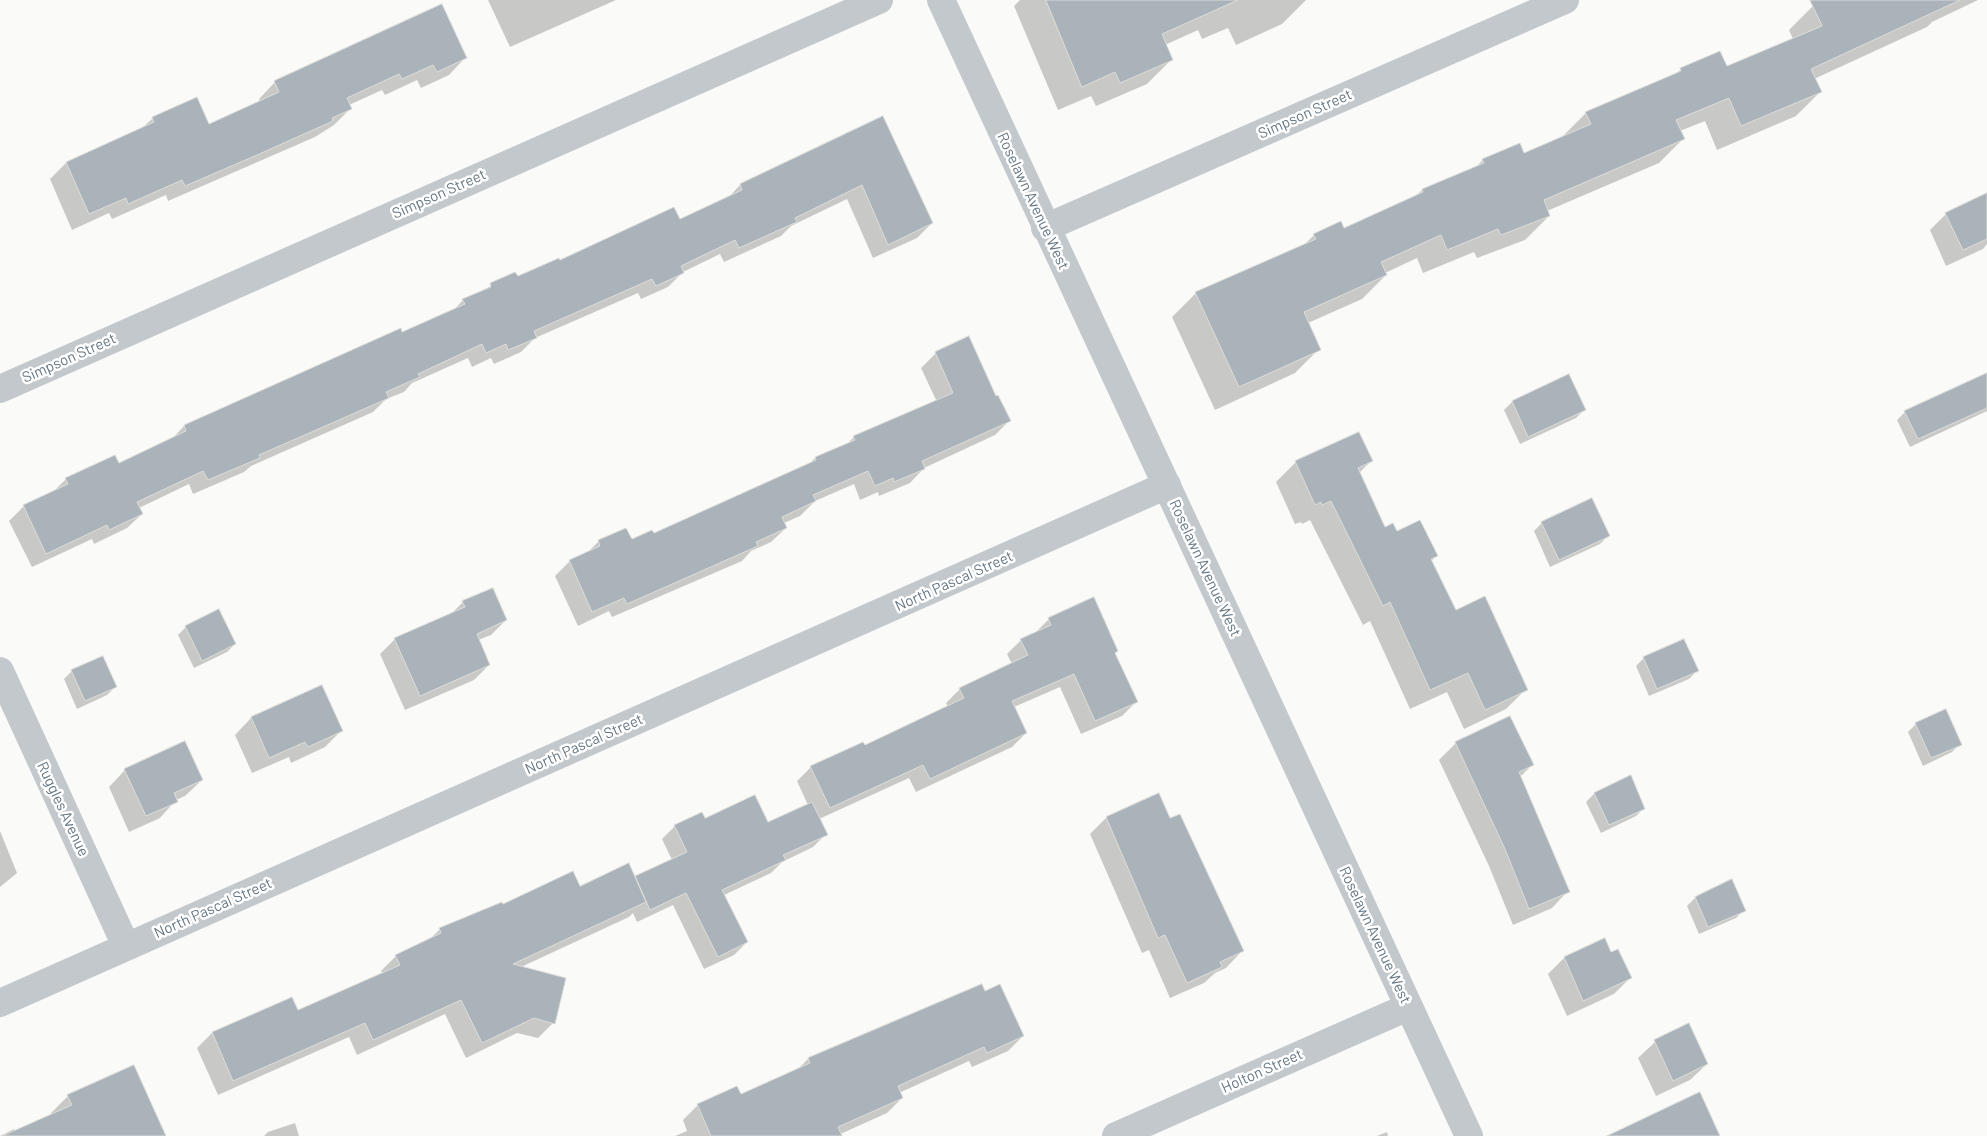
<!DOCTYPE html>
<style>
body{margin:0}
canvas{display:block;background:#fafaf8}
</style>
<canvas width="1987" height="1136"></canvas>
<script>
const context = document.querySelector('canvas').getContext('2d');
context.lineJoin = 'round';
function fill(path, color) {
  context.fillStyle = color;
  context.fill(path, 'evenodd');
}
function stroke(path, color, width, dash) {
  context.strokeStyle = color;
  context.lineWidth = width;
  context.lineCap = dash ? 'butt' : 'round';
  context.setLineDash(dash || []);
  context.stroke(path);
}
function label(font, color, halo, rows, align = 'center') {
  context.font = font + ' Barlow,sans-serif';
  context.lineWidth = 5;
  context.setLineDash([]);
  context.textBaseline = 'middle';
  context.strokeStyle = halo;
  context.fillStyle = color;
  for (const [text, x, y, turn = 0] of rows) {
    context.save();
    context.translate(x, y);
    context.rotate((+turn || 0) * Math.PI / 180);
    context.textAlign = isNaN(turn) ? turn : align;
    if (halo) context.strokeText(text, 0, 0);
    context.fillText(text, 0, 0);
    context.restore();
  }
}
fill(new Path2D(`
 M488,0H616L510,47Z
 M1020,0H1306L1282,24L1236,45L1228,28L1202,39L1198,30L1165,45L1171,60L1147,84L1096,106L1091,96L1058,110L1014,6Z
 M1825,0H1978L1932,22L1927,27L1814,79L1820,92L1796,116L1717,150L1705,121L1680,131L1683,139L1659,163L1547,211L1549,216L1525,240L1477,258L1474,252L1423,273L1417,258L1385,273L1386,275L1362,299L1308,323L1319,349L1295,373L1215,410L1172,317L1196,293L1302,247L1314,235L1343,229L1415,197L1422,190L1474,169L1483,160L1524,154L1562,137L1586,113L1676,74L1681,69L1726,68L1793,39L1789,30L1813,6Z
 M465,58L449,75L421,88L417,80L385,95L382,90L349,105L350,109L334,125L315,137L168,201L166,195L112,219L109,213L72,230L50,179L66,163L141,129L153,118L209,125L260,102L259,99L275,82Z
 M882,118L932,223L917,238L873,258L847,199L791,226L781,236L724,262L720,254L683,272L668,287L641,299L638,293L535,338L521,352L494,364L491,358L472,367L468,358L412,383L404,392L386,399L373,412L251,466L244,472L193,494L189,484L139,508L142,514L127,528L94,544L92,539L32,567L9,521L24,506L52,493L66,479L119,465L170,441L184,426L453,311L463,300L515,274L517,278L679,221L727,199L740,185Z
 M1987,207V244L1983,249L1946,266L1930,230L1946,214Z
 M936,353L995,397L1009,421L995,435L924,468L910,483L879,496L878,492L860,500L854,484L815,501L800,516L784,523L786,528L771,542L751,551L742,561L612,617L609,611L578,626L555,576L570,561L586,554L599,541H631L653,535L810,463L815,458L846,445L854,437L937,402L921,368Z
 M1987,375V411L1910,447L1897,420L1905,412Z
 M1512,402L1584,410L1576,418L1520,444L1504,410Z
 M1371,461L1359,473L1385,528L1437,556L1431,561L1455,611L1526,689L1506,709L1464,729L1447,692L1410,709L1370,621L1363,625L1310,520L1302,524L1301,522L1295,524L1276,482L1296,462Z
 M1542,523L1608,536L1600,544L1550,567L1534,531Z
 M463,602L506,620L491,635L478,640L489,665L474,680L405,710L380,654L395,639L451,614Z
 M1049,619L1114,654L1136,702L1122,716L1081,734L1060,687L1014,707L1026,733L1012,747L916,792L909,778L819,819L826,834L813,847L782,862L771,873L724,895L747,942L734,955L704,969L673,905L637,922L633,913L629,917L521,967L553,1023L538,1038L517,1033L466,1058L445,1014L357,1055L349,1037L218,1095L197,1048L212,1033L298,1012L383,974L381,971L396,956L429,940L439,930L501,904L502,906L580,888L634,879L672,860L662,839L675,826L705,820L767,824L808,805L797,781L811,767L864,747L948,707L946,703L960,689L1012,664L1007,654L1021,640L1034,634Z
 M186,627L235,644L227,652L194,668L178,635Z
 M1644,658L1697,671L1689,679L1649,696L1636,666Z
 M72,671L115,687L107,695L77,709L64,679Z
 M322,687L341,731L325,747L291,763L289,757L252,773L235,735L251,718Z
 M1916,724L1960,744L1952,752L1923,766L1908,732Z
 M1456,743L1532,765L1520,777L1568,891L1552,908L1513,925L1489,866L1439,760Z
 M125,770L202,780L185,796L176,800L160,818L129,832L109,787Z
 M1594,794L1644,808L1636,816L1601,833L1586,802Z
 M1106,818L1169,820L1242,951L1226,968L1215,973L1204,983L1170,998L1149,950L1142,953L1090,834Z
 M0,831L17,873L0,887Z
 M1695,898L1744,910L1736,918L1699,934L1687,906Z
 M1610,954L1630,978L1614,994L1567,1016L1548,974L1564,958Z
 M984,992L1023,1036L1008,1051L972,1067L969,1061L899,1093L902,1098L887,1113L836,1136H675L687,1131L683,1120L698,1105L740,1096L797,1070L808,1059Z
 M1688,1025L1707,1064L1690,1080L1656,1096L1638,1058L1655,1042Z
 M68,1096L157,1136H61L51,1113Z
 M295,1123L299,1136H264L268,1132Z
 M14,1129L17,1136H0Z
 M1387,1132L1388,1136H1377Z`), '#0003');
const building = new Path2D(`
 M1046,0H1238L1162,34L1173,60L1120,83L1115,72L1082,87Z
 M1810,0H1960L1811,69L1822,92L1741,126L1729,98L1676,120L1685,139L1544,200L1550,216L1501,235L1498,229L1447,250L1441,235L1381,262L1387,275L1304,312L1321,350L1239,387L1195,292L1316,239L1313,234L1341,221L1344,228L1423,192L1422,189L1484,163L1482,159L1520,143L1524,153L1591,124L1585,112L1681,71L1680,68L1720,51L1727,66L1822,26Z
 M442,4L467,58L437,72L433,65L402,79L399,74L347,98L352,109L332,118L333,121L257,155L185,186L182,180L128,204L126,198L89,214L66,162L154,122L152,117L197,97L209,124L279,92L274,81Z
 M883,116L933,223L888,245L862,185L795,218L797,222L739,248L735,240L681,266L684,273L656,286L652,279L534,331L537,338L508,350L506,344L486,353L482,344L418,374L420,377L386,392L389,398L259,455L260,458L208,480L203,471L137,502L143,514L109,530L107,525L46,554L23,505L68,484L65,478L115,455L119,463L186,431L184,425L401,328L402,332L465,304L462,299L491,287L490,283L515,272L518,276L559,258L560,260L674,207L680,219L742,190L740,184Z
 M1987,193V239L1963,250L1945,213Z
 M969,336L996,396L998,395L1011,421L922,461L925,469L894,482L893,478L875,486L868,471L813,495L816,501L782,517L787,528L756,542L758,546L627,604L624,598L592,612L569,560L600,546L598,540L626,528L632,539L652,530L654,533L816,460L815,457L855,440L853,436L953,393L935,352Z
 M1987,373V408L1918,439L1904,411Z
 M1569,374L1586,410L1528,437L1512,401Z
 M1359,432L1373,461L1358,468L1385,527L1393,523L1397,531L1420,520L1438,556L1431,559L1456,610L1485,596L1528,690L1485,710L1468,673L1430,690L1390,602L1383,606L1331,501L1322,505L1321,502L1315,505L1295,461Z
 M1592,498L1610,536L1559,560L1541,522Z
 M493,588L507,620L477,634L490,665L420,696L394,638L465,607L462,601Z
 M1094,597L1118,651L1115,653L1138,702L1095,721L1074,674L1012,701L1027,733L930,779L923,765L830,808L810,766L863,742L865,745L964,698L959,688L1028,655L1020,639L1051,625L1048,618Z
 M219,609L236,644L202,661L185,626Z
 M1684,639L1699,671L1657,689L1643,657Z
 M103,656L117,687L85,701L71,670Z
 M322,685L343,731L308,747L305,742L269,758L251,717Z
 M1946,709L1962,745L1931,758L1915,723Z
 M1510,716L1534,765L1519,772L1570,892L1529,909L1505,849L1455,742Z
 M185,741L203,780L174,793L178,802L146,816L124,769Z
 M1631,775L1645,809L1609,825L1594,793Z
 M1159,793L1170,818L1180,814L1244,951L1220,962L1222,967L1187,983L1165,935L1158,938L1106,817Z
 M755,795L768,822L812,802L828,835L783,855L786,860L722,890L748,942L718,957L686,893L650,910L635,876L687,852L674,825L702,812L705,818Z
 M629,863L646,902L513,964L566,978L555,1024L534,1018L482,1043L461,1000L373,1040L365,1023L233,1081L212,1032L292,997L298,1010L400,965L395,955L441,933L439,928L502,902L503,904L573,871L580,886Z
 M1732,879L1746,911L1708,927L1695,897Z
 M1605,938L1611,952L1618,949L1632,978L1583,1001L1564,957Z
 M982,984L985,991L1000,984L1024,1036L987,1053L984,1047L898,1086L903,1098L838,1127L842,1136H711L697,1104L737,1086L741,1094L810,1063L808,1058Z
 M1689,1023L1708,1064L1673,1081L1654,1040Z
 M134,1065L166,1136H2L72,1105L67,1095Z
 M1700,1092L1720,1136H1607Z`);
fill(building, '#aab3b9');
stroke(building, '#dcdcda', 1);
stroke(new Path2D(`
 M1045,228L1565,0
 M0,389L879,0
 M0,671L126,946
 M0,1003L1167,485
 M1116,1136L1408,1007`), '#c3c8cc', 28);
stroke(new Path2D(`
 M941,0L1469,1136`), '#c3c8cc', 28);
label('15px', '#657683', '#fff', [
 ["Simpson Street",1305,114,-24],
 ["Simpson Street",439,194,-24],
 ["Roselawn Avenue West",1033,201,65],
 ["Simpson Street",69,358,-24],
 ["Roselawn Avenue West",1205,568,65],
 ["North Pascal Street",954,581,-24],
 ["North Pascal Street",584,744,-24],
 ["Ruggles Avenue",63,809,65],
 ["North Pascal Street",213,908,-24],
 ["Roselawn Avenue West",1375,935,65],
 ["Holton Street",1262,1071,-24]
]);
</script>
